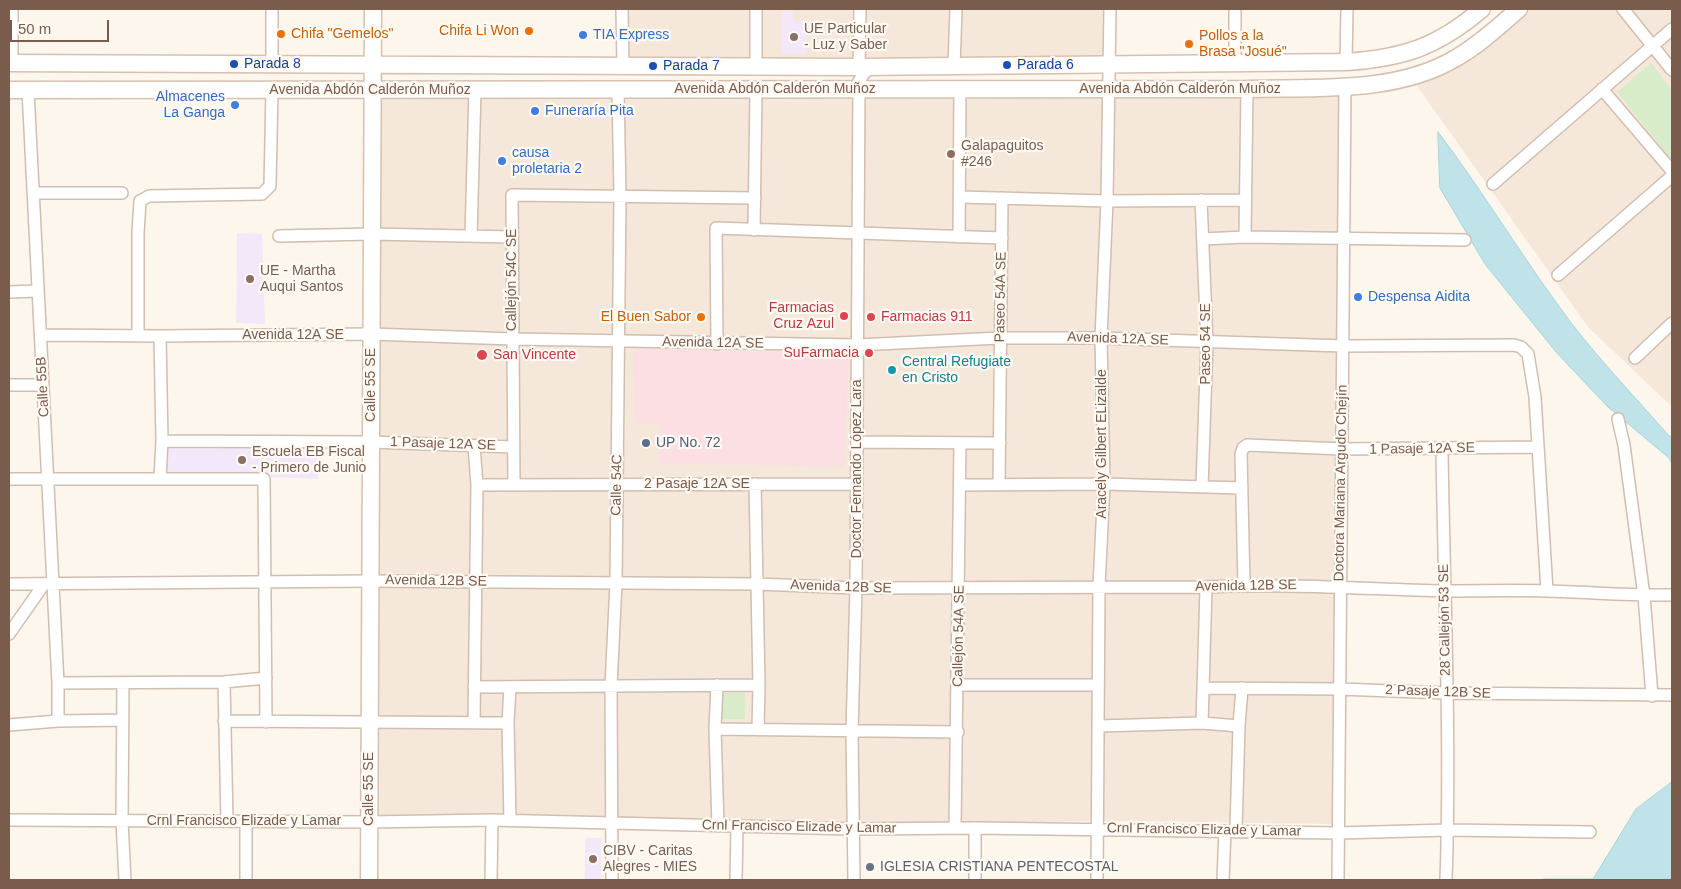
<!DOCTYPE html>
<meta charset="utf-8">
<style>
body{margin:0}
#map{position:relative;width:1681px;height:889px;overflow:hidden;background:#fdf6ec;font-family:Arial,sans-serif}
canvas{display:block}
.frame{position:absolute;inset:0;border:10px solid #7a5c4d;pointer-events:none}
.scale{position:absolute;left:10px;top:20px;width:99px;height:22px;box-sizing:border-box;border:2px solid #7a5c4d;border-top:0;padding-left:6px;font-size:15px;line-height:18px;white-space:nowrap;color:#7a5c4d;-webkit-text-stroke:4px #fffaf3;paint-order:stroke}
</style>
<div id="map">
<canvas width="1681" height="889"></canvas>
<div class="frame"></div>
<div class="scale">50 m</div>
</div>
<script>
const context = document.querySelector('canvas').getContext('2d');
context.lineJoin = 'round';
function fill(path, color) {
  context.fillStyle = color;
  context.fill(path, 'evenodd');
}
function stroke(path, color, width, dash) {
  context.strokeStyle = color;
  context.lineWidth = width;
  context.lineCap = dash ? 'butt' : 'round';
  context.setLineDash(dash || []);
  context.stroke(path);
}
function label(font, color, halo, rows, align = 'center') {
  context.font = font + ' Arial,sans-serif';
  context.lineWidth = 4.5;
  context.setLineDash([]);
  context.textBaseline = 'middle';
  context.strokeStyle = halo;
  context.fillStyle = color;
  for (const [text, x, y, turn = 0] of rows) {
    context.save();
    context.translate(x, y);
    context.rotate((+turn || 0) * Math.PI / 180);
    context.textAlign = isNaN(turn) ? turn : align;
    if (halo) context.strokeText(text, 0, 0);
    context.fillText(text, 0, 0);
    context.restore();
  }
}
fill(new Path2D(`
 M626,9H1104V58L625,60Z
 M1527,9H1672V407L1588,327L1415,83L1489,42Z
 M1342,89L1335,824L1120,821L860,824L369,818L377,93Z`), '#f5e8da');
fill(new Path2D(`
 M782,11H793V21H808L806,54H781Z
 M237,233L262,234L265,324L236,323Z
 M167,443L318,447V479L167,473Z
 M585,838H601V880H585Z`), '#f3e8fa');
fill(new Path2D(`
 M633,348L849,354L844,467L659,463L660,425L635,422Z`), '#fbdfe3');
fill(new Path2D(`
 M1651,63L1672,90V161L1617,92Z
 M722,693H745V719H722Z`), '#d8ecc9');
const water = new Path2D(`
 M1438,132C1485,194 1525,262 1572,324C1602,363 1637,399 1669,436L1672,437V464L1669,458L1608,407L1556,352L1485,264L1440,188Z
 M1672,782V880H1544L1543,879H1593L1636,809Z`);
fill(water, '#bfe3e8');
stroke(water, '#a5d3da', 1);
const street = new Path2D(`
 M12,9V63
 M272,9V64
 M622,9L623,66
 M1623,9L1672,70
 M1346,62L1347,9
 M1235,63V9
 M756,66V9
 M954,66L956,9
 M859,67L860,9
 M1602,89L1672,171
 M28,90L58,683V721
 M1493,184L1672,29
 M34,193H122
 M960,197L1107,201L1245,200
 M1201,200L1207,342L1202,487
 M754,230L756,89
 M279,236L372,234L512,237
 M471,236L475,90
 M959,237L960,89
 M1245,237L1247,89
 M1203,239L1245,237L1465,240
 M1558,275L1672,176
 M9,292L38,291
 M41,335L160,336L372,334L513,339L858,345L999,338H1101L1343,346L1514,345L1521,347L1528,354L1535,397L1547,591
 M138,335V233L140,201L149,196L262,194L270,186L272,90
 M160,336L162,441L160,479
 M717,344L716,228L1002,238
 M1635,358L1672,323
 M9,385H43
 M1618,419L1624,445L1644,596L1652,696
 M162,441L371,442L513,447
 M857,442L1000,443
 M474,446L477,485L474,723
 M1442,449C1444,593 1451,737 1446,880
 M9,479H264L266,722
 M755,484L759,685L758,730
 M477,485L857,484
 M514,485L512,195L755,198
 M960,485L1104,484L1242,488
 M999,485L1002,198
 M9,584L370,581L757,584L856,588L1206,587C1286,583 1365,589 1445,591C1479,591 1513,590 1547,591C1589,592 1630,596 1672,595
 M1244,585L1241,454L1243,448L1247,445L1342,449L1538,447
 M9,634L44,584
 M224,682L227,821
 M58,683L224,682L266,678
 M123,683L122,821L125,880
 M717,685L715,729L718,826
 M958,685H1097
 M474,687L759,685
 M1204,688L1339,689L1446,693L1672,695
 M224,721L508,723
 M1202,723L1206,587
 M9,725L58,721L123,720
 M1099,726L1202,723L1239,726
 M715,729L958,732
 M9,820L369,822L492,820L853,829L975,828L1339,833L1448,830L1590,832
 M510,820L508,723L510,687
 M955,828L960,443
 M1236,830L1239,726L1242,688
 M246,880V821
 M491,880L492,820
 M612,880L611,686L616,583L617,484L620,196L618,89
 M736,880L737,826
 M854,880L852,731L856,588L859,81L865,72L874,67
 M975,880V828
 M1097,880L1099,586L1104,484L1101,338L1107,201L1110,9
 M1223,880L1225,831
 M1338,880L1345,86`);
const secondary = new Path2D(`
 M9,63L859,67L1346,62C1404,58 1437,47 1482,9
 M9,90L1247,89C1315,87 1396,94 1456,58C1479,45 1499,26 1519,9
 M369,880L373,9`);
stroke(street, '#d1beb0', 14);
stroke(secondary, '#d6c0b0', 19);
stroke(street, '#fff', 11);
stroke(secondary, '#fff', 16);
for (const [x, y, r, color] of [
 [529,31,5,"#e8710a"],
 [281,34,5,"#e8710a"],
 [583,35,5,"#3f7fe0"],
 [794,37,5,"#8d6e63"],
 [1189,44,5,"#e8710a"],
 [234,64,5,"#1a4fb4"],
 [1007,65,5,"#1a4fb4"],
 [653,66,5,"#1a4fb4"],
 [235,105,5,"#3f7fe0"],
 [535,111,5,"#3f7fe0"],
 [951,154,5,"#8d6e63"],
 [502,161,5,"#3f7fe0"],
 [250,279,5,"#8d6e63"],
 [1358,297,5,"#3f7fe0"],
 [844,316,5,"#e0444e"],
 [701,317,5,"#e8710a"],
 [871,317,5,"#e0444e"],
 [869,353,5,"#e0444e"],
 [482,355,6,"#e0444e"],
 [892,370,5,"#0f9aa8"],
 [646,443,5,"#5c6f8a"],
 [242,460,5,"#8d6e63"],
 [593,859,5,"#8d6e63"],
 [870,867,5,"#6b7280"]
]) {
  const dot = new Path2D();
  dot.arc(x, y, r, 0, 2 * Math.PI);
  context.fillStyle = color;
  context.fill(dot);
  stroke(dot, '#fffaf3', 2);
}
label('14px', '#785e54', '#fffaf3', [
 ["UE Particular",804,29],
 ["- Luz y Saber",804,45],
 ["Galapaguitos",961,146],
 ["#246",961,162],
 ["UE - Martha",260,271],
 ["Auqui Santos",260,287],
 ["Escuela EB Fiscal",252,452],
 ["- Primero de Junio",252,468],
 ["CIBV - Caritas",603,851],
 ["Alegres - MIES",603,867]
], 'left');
label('14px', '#c56008', '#fffaf3', [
 ["Chifa Li Won",519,31],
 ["Chifa \"Gemelos\"",291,34,"left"],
 ["Pollos a la",1199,36,"left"],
 ["Brasa \"Josué\"",1199,52,"left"],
 ["El Buen Sabor",691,317]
], 'right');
label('14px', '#366cbe', '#fffaf3', [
 ["TIA Express",593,35],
 ["Almacenes",225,97,"right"],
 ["La Ganga",225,113,"right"],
 ["Funeraría Pita",545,111],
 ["causa",512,153],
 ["proletaria 2",512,169],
 ["Despensa Aidita",1368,297]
], 'left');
label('14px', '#164399', '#fffaf3', [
 ["Parada 8",244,64],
 ["Parada 6",1017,65],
 ["Parada 7",663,66]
], 'left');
label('14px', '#7a5c4d', '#fffaf3', [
 ["Avenida Abdón Calderón Muñoz",775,89],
 ["Avenida Abdón Calderón Muñoz",1180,89],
 ["Avenida Abdón Calderón Muñoz",370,90],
 ["Callejón 54C SE",512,280,-90],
 ["Paseo 54A SE",1001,297,-89],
 ["Avenida 12A SE",293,335],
 ["Avenida 12A SE",1118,339,2],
 ["Avenida 12A SE",713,343,1],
 ["Paseo 54 SE",1206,344,-90],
 ["Calle 55 SE",371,385,-90],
 ["Calle 55B",43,387,-93],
 ["1 Pasaje 12A SE",443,444,2],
 ["Aracely Gilbert ELizalde",1102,444,-90],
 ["1 Pasaje 12A SE",1422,449,-1],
 ["Doctor Fernando López Lara",857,469,-90],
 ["Doctora Mariana Argudo Chejín",1341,483,-89],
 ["2 Pasaje 12A SE",697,484],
 ["Calle 54C",617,485,-89],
 ["Avenida 12B SE",436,581,1],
 ["Avenida 12B SE",1246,586,-1],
 ["Avenida 12B SE",841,587,2],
 ["28 Callejón 53 SE",1445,620,-91],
 ["Callejón 54A SE",959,636,-89],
 ["2 Pasaje 12B SE",1438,692,2],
 ["Calle 55 SE",369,789,-90],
 ["Crnl Francisco Elizade y Lamar",244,821],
 ["Crnl Francisco Elizade y Lamar",799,827,1],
 ["Crnl Francisco Elizade y Lamar",1204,830,1]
]);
label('14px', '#be3a42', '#fffaf3', [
 ["Farmacias",834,308],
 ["Cruz Azul",834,324],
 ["Farmacias 911",881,317,"left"],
 ["SuFarmacia",859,353],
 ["San Vincente",493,355,"left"]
], 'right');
label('14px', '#0d838f', '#fffaf3', [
 ["Central Refugiate",902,362],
 ["en Cristo",902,378]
], 'left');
label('14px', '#4e5e75', '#fffaf3', [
 ["UP No. 72",656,443]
], 'left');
label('14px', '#5b616d', '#fffaf3', [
 ["IGLESIA CRISTIANA PENTECOSTAL",880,867]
], 'left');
</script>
